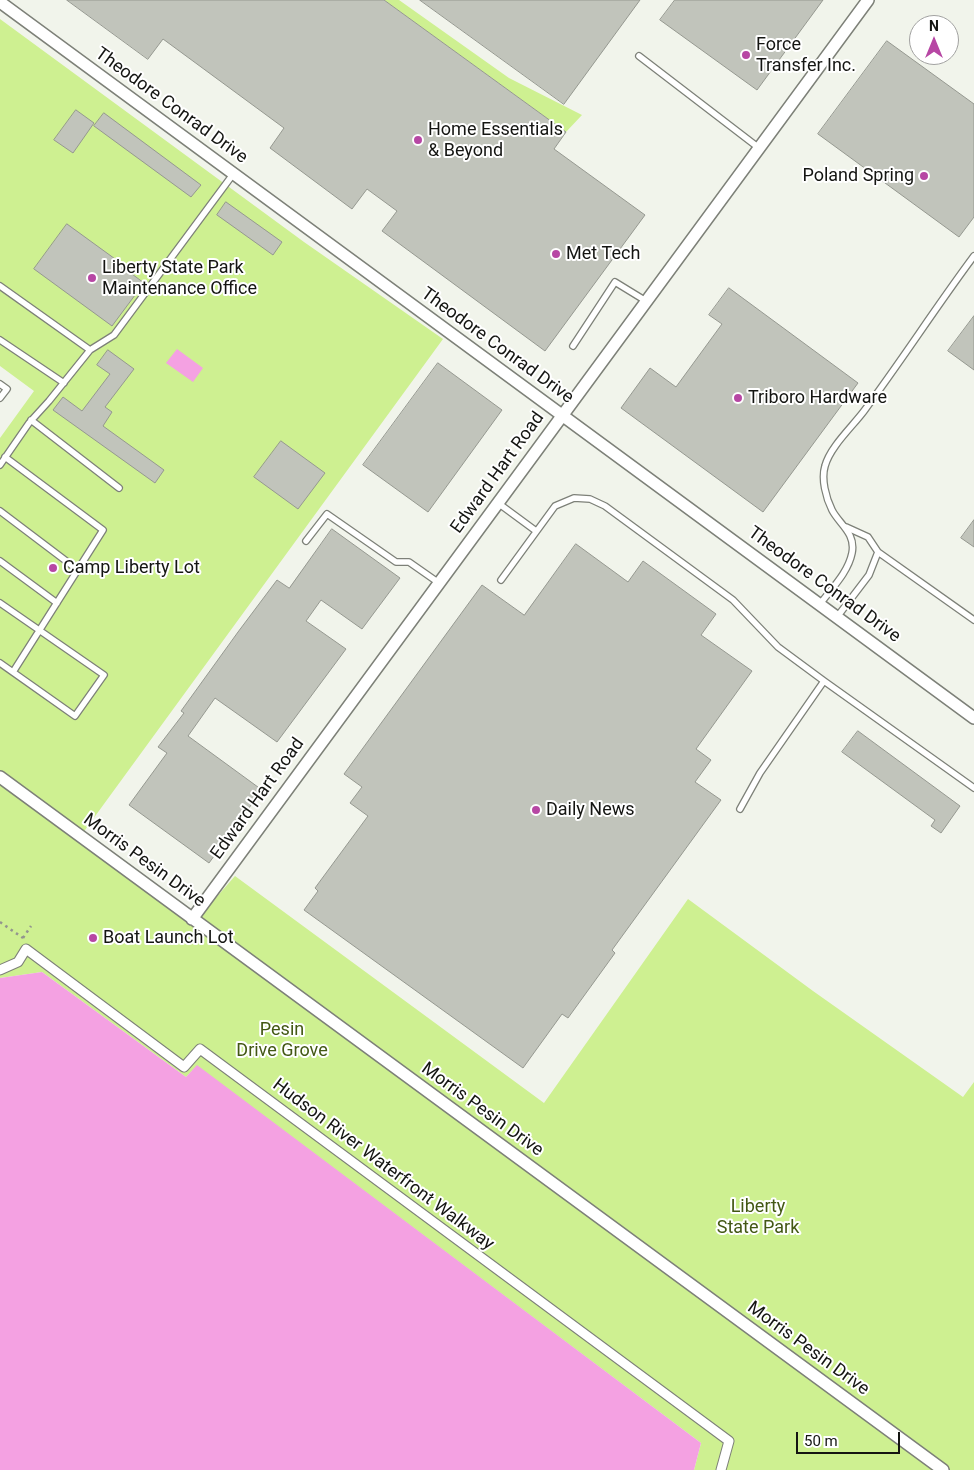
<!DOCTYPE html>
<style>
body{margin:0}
#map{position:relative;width:974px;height:1470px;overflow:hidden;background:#f1f4eb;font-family:Roboto,sans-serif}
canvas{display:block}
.north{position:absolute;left:909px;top:15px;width:50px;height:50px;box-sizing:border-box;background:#fff;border:1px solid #a1a1a0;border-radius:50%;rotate:0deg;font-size:14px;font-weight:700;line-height:20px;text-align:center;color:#141512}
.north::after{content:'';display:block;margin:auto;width:18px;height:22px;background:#b747a4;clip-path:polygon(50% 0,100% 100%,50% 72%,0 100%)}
.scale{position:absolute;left:796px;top:1432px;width:104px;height:22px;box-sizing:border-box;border:2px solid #141512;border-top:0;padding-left:6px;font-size:15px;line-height:18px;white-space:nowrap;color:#141512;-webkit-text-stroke:4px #fff;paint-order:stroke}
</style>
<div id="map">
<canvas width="974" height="1470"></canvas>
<div class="north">N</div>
<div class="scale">50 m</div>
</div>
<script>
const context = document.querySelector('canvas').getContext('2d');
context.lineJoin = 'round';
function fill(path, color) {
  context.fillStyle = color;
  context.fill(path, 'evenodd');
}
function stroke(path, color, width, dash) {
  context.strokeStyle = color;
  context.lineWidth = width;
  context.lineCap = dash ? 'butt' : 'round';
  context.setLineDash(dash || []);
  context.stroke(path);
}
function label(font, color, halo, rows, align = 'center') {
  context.font = font + ' Roboto,sans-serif';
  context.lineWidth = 4;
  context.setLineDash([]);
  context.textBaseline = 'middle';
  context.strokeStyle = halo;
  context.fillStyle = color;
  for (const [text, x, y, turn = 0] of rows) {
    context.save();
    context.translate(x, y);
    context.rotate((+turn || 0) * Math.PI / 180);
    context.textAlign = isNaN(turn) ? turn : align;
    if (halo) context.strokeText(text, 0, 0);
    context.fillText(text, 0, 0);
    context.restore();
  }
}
fill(new Path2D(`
 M384,0H399L509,78L582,115L566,132Z
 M0,19L304,242L443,339L77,841L192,925L235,876L544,1103L688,899L813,991L963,1097L974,1082V1470H694L701,1443L197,1066L186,1077L42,972L0,978V438L34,391L0,366Z`), '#cef091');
fill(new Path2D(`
 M177,349L203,368L193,382L166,363Z
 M42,972L186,1077L197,1065L701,1443L694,1470H0V978Z`), '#f4a1e2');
const building = new Path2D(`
 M67,0H384L566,132L554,149L645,215L545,351L382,231L397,211L367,189L352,209L270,148L284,128L163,39L148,59Z
 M420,0H640L564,104Z
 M675,0H823L757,90L660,20Z
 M887,41L974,104V217L959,237L818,134Z
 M76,110L94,123L73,153L54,140Z
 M104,113L201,185L191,197L94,126Z
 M226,202L282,242L273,255L217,215Z
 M67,224L133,272L132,274L144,283L112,326L34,269Z
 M729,288L858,383L763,512L621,408L650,368L676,387L722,324L709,315Z
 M974,316V370L948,351Z
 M108,350L134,369L105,407L112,412L103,426L164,470L155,483L53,410L63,397L82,411L110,374L97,365Z
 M438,363L502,410L428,512L363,465Z
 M281,441L325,473L298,509L254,477Z
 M974,520V547L961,538Z
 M332,529L400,578L362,629L321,600L306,621L346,649L277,742L215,698L188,736L262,790L209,863L129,805L167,753L158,747L184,713L181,711L238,632L277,580L289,588Z
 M576,544L628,582L643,561L716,614L701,635L752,671L696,749L711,760L695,782L721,800L612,950L615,953L568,1018L562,1014L523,1068L304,910L318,891L315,888L368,816L350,803L362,787L344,774L482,585L524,615Z
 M858,731L960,806L941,833L931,826L935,820L842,752Z`);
fill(building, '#c1c4bb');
stroke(building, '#959890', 1);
const service = new Path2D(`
 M639,56L759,148
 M0,286L90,350
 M0,340L64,383
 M573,346L615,282L646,301
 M0,384L7,389L0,398
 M31,420L119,488
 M5,457L103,530L13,672
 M0,465L29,423L49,401L90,350L114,335L234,173
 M498,503L536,531
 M0,511L78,570
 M306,541L327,514L396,562H409L439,583
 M878,552L974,620
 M0,561L57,603
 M501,580L555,506L574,498L590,499L605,506L733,600L778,647L824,681L974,788
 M0,603L104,675L75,716L0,663
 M820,604C831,589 848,573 852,553C856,533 839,524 832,510C826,498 821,479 825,466C830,447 852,427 864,411C902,360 936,307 974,256
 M837,617L869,575L878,552L868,537L846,527
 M740,809L760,773L824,681`);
const pedestrian = new Path2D(`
 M0,970L18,962L26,949L184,1067L200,1049L729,1441L721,1470`);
const minor = new Path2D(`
 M0,2L974,718
 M0,777L943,1470
 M192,919L868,0`);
stroke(service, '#7d8078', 8);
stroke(pedestrian, '#7d8078', 11);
stroke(minor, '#7d8078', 14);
stroke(new Path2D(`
 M0,922L23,938
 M23,938L31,926`), '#93958e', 2.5, [2.5, 4]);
stroke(service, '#fff', 5.5);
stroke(pedestrian, '#fff', 9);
stroke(minor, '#fff', 11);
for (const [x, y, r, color] of [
 [746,55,5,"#b747a4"],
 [418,140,5,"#b747a4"],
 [924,176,5,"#b747a4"],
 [556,254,5,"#b747a4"],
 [92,278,5,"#b747a4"],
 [738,398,5,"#b747a4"],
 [53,568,5,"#b747a4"],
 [536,810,5,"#b747a4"],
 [93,938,5,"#b747a4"]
]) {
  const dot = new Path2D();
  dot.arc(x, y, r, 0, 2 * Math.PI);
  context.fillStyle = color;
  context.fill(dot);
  stroke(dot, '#fff', 2);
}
label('18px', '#141512', '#fff', [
 ["Force",756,45],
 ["Transfer Inc.",756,66],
 ["Home Essentials",428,130],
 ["& Beyond",428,151],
 ["Poland Spring",914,176,"right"],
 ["Met Tech",566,254],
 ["Liberty State Park",102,268],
 ["Maintenance Office",102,289],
 ["Triboro Hardware",748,398],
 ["Camp Liberty Lot",63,568],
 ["Daily News",546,810],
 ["Boat Launch Lot",103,938]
], 'left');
label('18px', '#141512', '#fff', [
 ["Theodore Conrad Drive",171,106,36],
 ["Theodore Conrad Drive",497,346,36],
 ["Edward Hart Road",498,473,-54],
 ["Theodore Conrad Drive",824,585,36],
 ["Edward Hart Road",258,799,-54],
 ["Morris Pesin Drive",144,861,36],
 ["Morris Pesin Drive",482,1110,36],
 ["Hudson River Waterfront Walkway",383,1165,37],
 ["Morris Pesin Drive",808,1349,36]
]);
label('18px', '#435814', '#fff', [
 ["Pesin",282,1030],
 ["Drive Grove",282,1051],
 ["Liberty",758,1207],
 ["State Park",758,1228]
]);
</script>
